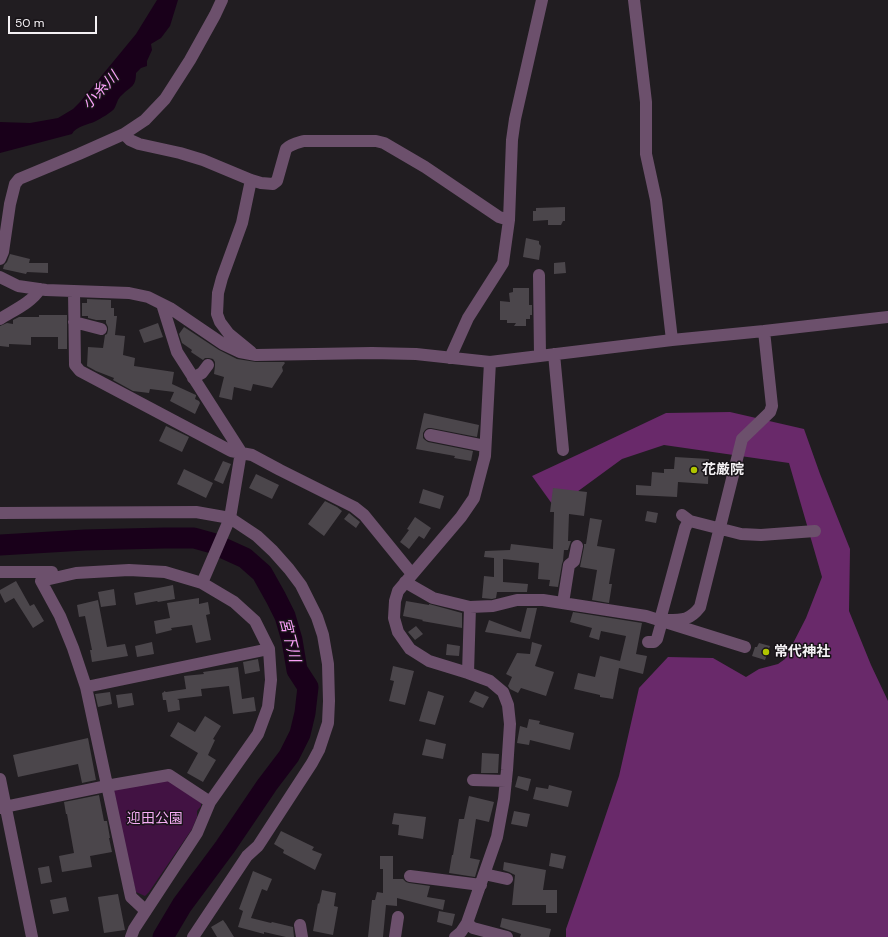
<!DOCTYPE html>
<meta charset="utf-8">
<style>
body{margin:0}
#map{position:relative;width:888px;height:937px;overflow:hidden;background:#211d21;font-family:"DM Sans",sans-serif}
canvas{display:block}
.scale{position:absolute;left:8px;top:16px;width:89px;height:18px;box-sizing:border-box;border:2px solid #f4f1f4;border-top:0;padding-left:5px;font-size:12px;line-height:14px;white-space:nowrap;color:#f4f1f4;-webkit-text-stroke:3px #181418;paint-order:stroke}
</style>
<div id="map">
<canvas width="888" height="937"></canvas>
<div class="scale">50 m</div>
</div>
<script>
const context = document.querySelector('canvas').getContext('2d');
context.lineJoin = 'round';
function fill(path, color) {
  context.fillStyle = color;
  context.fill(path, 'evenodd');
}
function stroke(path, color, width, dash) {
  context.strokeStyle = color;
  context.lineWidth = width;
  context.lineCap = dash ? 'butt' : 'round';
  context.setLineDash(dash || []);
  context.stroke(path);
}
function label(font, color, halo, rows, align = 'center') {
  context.font = font + ' "DM Sans","Noto Sans JP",sans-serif';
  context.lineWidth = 3;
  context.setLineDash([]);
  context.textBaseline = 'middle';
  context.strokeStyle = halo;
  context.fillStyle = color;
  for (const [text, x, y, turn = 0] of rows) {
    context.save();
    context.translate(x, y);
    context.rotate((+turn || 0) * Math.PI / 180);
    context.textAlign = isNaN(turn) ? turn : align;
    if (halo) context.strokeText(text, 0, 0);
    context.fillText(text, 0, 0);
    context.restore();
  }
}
fill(new Path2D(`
 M167,779L201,803V806L197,811V817L192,829L149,892L145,896L136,892L112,795L115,790Z`), '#421243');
fill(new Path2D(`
 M730,412L804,429L820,474L850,549L849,611L871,665L888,701V937H566V929L598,838L619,776L639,688L668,657L713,658L746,677L759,669L778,664L785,659L806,618L822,577L789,463L664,445L622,459L555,508L532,476L592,448L666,413Z`), '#69296a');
fill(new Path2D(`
 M157,0H178L170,26L161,38L151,44L152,50L147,61V66L141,68L136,73C136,87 131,86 122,95C117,99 117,104 114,109C112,112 100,119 96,121C88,125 76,126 72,134L0,153V122L30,123L58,118L73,109L80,102L136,34Z`), '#19001a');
stroke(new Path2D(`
 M0,545L85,540L164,538H194L212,543L245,558L262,573L276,598L285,616L292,640L297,670L308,687L305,713L300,734L289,756L267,785L225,847L182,905L163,937`), '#19001a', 21);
fill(new Path2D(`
 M565,207V221H563L561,225H548V220L533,221V211H536V208Z
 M526,238L539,241V244L541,246L539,260L523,257Z
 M10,254L30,259L29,263H48V273L27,272L26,274L3,269L4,265L7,262Z
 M565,262L566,273L554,274V263Z
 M513,288H529V305H532V315H530V319H526V326H514L516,323H507V320H500V301L510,302L509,293L513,292Z
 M87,299L111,300V308H114V316H117L115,335L125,336L123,355L135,358L134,366L174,372L172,384L196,395V396L195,399L199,401L200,403L195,414L170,401L174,392L150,389L149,393L133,391L113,380L114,378L96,371L87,366L88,347L103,348L105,335L107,334L108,330V327L106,323V320H96L88,318V316H82V303H87Z
 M39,315H67V349H58V337H31V345L9,344V347L0,346V326L7,323L13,324V320L19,317H39Z
 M158,323L163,337L144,343L139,330Z
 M184,327L219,350L237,359L256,362H284L285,363L282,367L283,371L272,388L253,384L251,391L234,387L232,400L219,397L224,377L214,374L215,366V362L213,359L209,358H205L203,360L191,352L192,350L182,343L179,334Z
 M424,413L479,425L477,437L431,428H428L425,430L423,433V438L425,440L428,442L473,451L471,461L454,458L455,456L416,449Z
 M166,426L189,437L182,452L159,441Z
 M675,457L709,459L708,484L678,482L677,497L636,495V485L651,486L652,472L664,473V469H674Z
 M223,461L231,464L223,484L214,480Z
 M184,469L213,483L206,498L177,484Z
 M256,474L279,485L272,499L249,488Z
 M553,488L587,492L584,516L569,514L568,541H571L568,550H564L563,561L562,564L558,587L549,586L550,580L538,579L539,563L503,559V582L528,584L527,592H497L496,598L492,599L482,598L484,576L494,577V558L484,557L485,551L510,550L511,544L553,549L554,512H550Z
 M423,489L444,496L440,509L419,503Z
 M325,501L337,507L342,511L324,536L308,524Z
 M647,511L658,513L656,523L645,521Z
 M349,513L360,522L356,528L344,519Z
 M415,517L431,528L424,539L419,536L409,549L400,542L409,530L407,529Z
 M590,518L602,520L597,546L615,549L609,584H612L609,603L592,600L597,570L580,567L584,547V544H586Z
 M16,581L30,606L34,604L44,621L33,628L14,598L5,603L0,593V590Z
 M173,585L175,599L158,602L157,601L136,605L134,593Z
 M114,589L116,605L101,607L98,592Z
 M199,598V604L208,602L210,614L206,615L211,640L196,643L192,625L171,628L172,630L156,634L154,621L170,618L167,603Z
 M98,600L107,647L125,644L128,656L92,662L90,650H92L85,616L79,617L77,605Z
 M406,601L429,605V604L462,613V628L422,621L423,620L403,616Z
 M527,608H537L530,639L485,632L489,620L521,632Z
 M573,612L642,623L636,654L647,656L643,674L619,668L613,699L600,697V695L574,689L578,673L595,677L600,656L620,661L626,636L601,631L599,640L589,637L592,628L570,622Z
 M416,626L423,634L415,640L408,632Z
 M152,642L154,654L137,657L135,646Z
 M532,642L542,645L535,666L554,672L546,696L521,688L518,693L510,689L508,686L512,677L506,674L517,653L530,654Z
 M759,643L770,646L765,660L752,656L755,647H757Z
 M447,644L460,646L459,656L446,655Z
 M258,659L260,671L245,674L243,662Z
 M393,666L414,671L405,705L389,701L394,681L390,680Z
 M238,667L242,699L254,697L256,711L233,714L229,686L201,689L202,696L177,699L179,700L180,710L168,712L166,700H163L162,693L164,692V691L166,692L186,689L184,676L204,674L203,672Z
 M428,691L444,696L435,725L419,721Z
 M475,691L489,697L483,708L469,702Z
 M110,692L112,704L98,707L95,694Z
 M132,693L134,705L118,708L116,695Z
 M205,716L221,726L213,739L215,740L208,755L216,760L203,782L187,773L198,753L170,736L178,722L195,732Z
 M529,719L540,721L539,724L574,733L570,750L530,740L529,745L517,743L520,726L527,728Z
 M88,738L96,780L82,783L78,764L18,777L13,755Z
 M426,739L446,744L443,759L422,755Z
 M482,753L499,754L498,773H481Z
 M518,776L531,779L528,791L515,787Z
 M549,785L572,791L568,807L533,799L536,787L548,789Z
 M99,795L104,821H107L110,838H109L112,852L90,856L92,867L62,872L59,856L74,853L67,814H66L64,802Z
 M469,796L494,802L489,822L476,819L470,858L480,860L475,877L449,873L452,855H453L459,819H464Z
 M514,811L530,814L527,827L511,824Z
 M394,813L426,817L423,839L398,835L399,825L392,824Z
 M281,831L314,847L312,850L322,854L315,870L283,853L284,850L274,844Z
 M551,853L566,856L563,869L549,866Z
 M380,856H393V879H403L406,882L409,883L430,886L427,897L445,900L443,910L397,898V906L386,905L383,937H368L372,900H375L377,892L383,893V869H380Z
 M504,862L546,870L543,890H557V913H546V905H512L515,875L509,872L503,870Z
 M49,866L52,882L41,884L38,868Z
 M253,871L272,879L267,891L262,889L251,918L271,923L272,922L293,927L294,937H286L264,932V934L238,927L243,911L239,909Z
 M322,890L336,893L334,906L338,907L333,935L313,931L318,903L319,904Z
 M118,894L125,930L104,933L98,897Z
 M66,897L69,911L53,914L50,900Z
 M439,911L455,914L452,926L437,922Z
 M502,918L551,929L549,937H520L521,934L500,927Z
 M223,920L226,924L234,937H217L211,927Z`), '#4b464b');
stroke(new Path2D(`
 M634,0L646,102V154L656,200L672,340
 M124,134L130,140L139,144L180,153L203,160L251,180L261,183L273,184L277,181L286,149C291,144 297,143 304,141H376L384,143L425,167L499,217L509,220
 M251,180L242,223L222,278L218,293L217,314L220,322L229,334L251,352
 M0,259L3,252L10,204L15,184L19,179L79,154L124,134L145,120L165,99L190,60L215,15L222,0
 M539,275L540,356
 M0,277L18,286L46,290L129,293L148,297L170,308L223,344L240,352L256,355L372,353L416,354L490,362L672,340L764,331L888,317
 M74,291L75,365L80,371L231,451L252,455L280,470L354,507L364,515L412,574
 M162,304L177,352L241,452L230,518L202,583
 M0,319C14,310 31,303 40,289
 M74,322L101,329
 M554,354L563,450
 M450,358L468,318L503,263L509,220L512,140L515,119L542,0
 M193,378L202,373L208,365
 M430,435L485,446
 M0,513L196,512L230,518L257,536L273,551L289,569L301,585L317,617L323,635L328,664L329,701L328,723L319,750L312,763L258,846L247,856L193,937
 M682,515L690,521L741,534L761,535L815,531
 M0,572H52
 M405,582L433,598L470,607L493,606L517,600H543L646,616L745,647
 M563,603L569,565L574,561L577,546
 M660,620L685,528L687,524L690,521
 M667,620C683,620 690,620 700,607L742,439L770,412L772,406L764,331
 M648,642H654L657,639L662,621
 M468,673L470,607
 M86,687L269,649
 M0,779L32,937
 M473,780L506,781
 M0,808L106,786L169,775L210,802
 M484,874L507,879
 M410,876L481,885
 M467,923L473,928L507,937
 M300,925L302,937
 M131,937L134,929L197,833L210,802L258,734L268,707L271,680L269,649L255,621L234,602L202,583L165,572L129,570L76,573L41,581L60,616L73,648L86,687L131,897L146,911
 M395,937L398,917
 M455,937L461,932L467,923L497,837L504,799L507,770L510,724L508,705L503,692L490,681L468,673L429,661L410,649L398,632L394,618L395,601L398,591L461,517L474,498L485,456L490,362`), '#6c506c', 12);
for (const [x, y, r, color] of [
 [694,470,4,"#b0c500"],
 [766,652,4,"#b0c500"]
]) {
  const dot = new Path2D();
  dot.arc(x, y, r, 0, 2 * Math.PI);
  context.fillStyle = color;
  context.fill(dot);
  stroke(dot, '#181418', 1.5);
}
label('bold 14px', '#f4f1f4', '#181418', [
 ["花厳院",702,470],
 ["常代神社",774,652]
], 'left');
label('14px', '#f6aef5', '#181418', [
 ["迎田公園",155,819]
]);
label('italic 15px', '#faa0f9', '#181418', [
 ["小糸川",101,91,-46],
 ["宮下川",289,640,76]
]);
</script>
